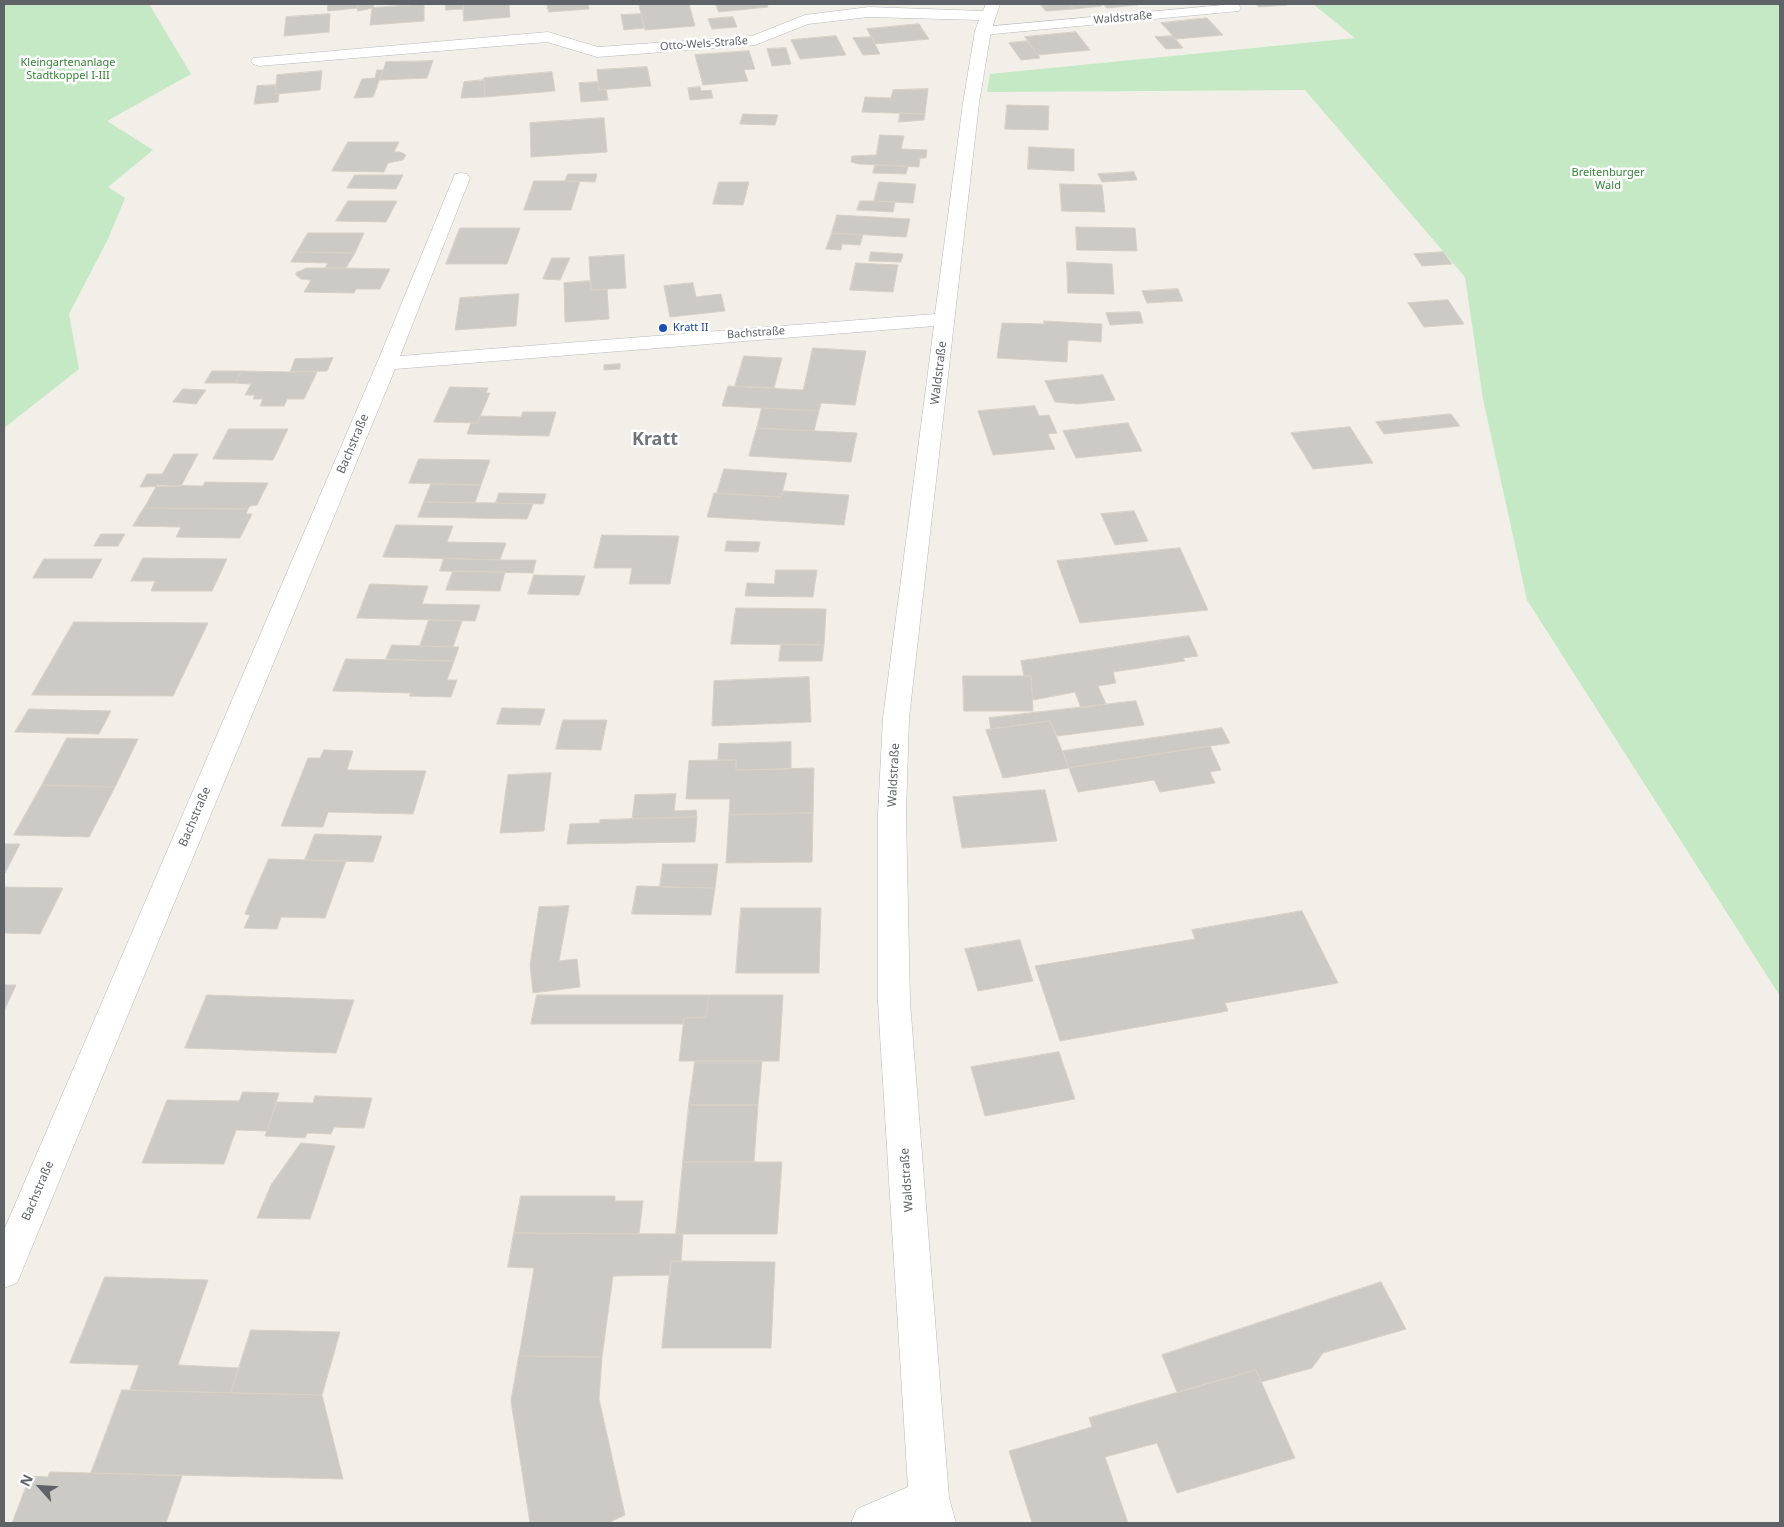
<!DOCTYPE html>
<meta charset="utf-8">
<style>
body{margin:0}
#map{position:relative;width:1784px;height:1527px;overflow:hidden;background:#f1efe8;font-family:"Noto Sans",sans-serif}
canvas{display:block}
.frame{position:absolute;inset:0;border:5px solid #5f6368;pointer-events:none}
.north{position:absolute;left:15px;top:1462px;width:50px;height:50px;-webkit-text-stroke:4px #fff;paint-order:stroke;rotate:296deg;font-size:14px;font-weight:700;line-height:20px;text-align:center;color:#5f6368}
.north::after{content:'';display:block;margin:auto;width:18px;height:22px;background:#5f6368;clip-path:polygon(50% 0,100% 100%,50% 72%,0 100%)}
</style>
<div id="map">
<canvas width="1784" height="1527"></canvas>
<div class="frame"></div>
<div class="north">N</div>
</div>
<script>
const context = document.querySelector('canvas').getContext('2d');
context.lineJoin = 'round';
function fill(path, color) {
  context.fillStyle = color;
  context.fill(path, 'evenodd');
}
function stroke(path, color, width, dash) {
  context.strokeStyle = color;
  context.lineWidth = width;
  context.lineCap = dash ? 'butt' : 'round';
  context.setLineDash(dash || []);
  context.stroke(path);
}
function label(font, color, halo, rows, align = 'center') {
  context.font = font + ' "Noto Sans",sans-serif';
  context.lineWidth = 5;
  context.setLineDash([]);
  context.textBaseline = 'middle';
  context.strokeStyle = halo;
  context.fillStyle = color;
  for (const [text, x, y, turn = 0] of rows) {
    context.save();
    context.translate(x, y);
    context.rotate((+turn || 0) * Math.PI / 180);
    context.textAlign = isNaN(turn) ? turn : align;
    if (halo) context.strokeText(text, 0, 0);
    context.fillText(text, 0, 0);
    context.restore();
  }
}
fill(new Path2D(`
 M4,4H149L191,74L107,121L153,150L108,187L125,198L108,239L69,314L79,369L4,428Z
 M1313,4H1780V996L1527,600L1483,399L1465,277L1305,90L987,92L990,74L1355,38Z`), '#c5e8c5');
const building = new Path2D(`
 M328,4H358V8L328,11Z
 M358,4H374L373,8L358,11Z
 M424,4V21L370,25L372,8Z
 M446,4H463V9L446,10Z
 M463,4H509L510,17L464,21Z
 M547,4H588L589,9L549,12Z
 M660,4H689L695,26L645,30L639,5Z
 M716,4H767L768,7L719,12Z
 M1040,4H1070L1074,9L1046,11Z
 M1070,4H1100L1102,6L1074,9Z
 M1103,4H1135L1137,5L1107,8Z
 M1256,4H1286L1287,5L1259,7Z
 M330,14L329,32L284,36L286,17Z
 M641,14L644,28L624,30L621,15Z
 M733,17L737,27L712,29L708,19Z
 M1207,18L1223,35L1176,39L1161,23Z
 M919,24L929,39L875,44L867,29Z
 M1076,32L1090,50L1038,55L1025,37Z
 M836,36L846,55L800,59L791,40Z
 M1173,36L1183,48L1166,49L1155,37Z
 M871,37L880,54L863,55L853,38Z
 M1027,41L1038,55L1040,58L1021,60L1009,43Z
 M786,48L791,64L772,66L767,49Z
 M749,51L755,69L744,70L748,81L703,85L695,55Z
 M433,61L427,78L380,80L386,62Z
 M647,67L651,86L599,90L597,70Z
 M377,70H383L373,97L354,98L362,79L375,78Z
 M322,71L320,90L275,94L277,75Z
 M552,72L555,91L485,97L484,78Z
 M484,80L485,97L461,98L464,82Z
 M598,82L599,90L606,89L608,100L581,102L579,83Z
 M276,85L275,94H279L278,102L254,104L257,86Z
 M700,87L701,91L711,90L713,98L690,100L688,88Z
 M928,89L925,114L862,112L865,97L891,98L893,90Z
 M1007,105L1049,106L1048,130L1005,129Z
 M900,113L925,114L924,120L899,122Z
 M743,114L778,115L775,125L740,124Z
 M604,118L607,152L531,157L530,123Z
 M880,135L904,136L901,149L927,150L926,158H920L919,167L859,164L851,162L852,156L876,155Z
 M348,142H399L394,152H400L406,155L403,160L388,163L384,172L332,171Z
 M1029,147L1074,149V171L1028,169Z
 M875,165L908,166L906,174L873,173Z
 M1134,172L1137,180L1102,182L1098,174Z
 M568,174H597L595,182L565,181Z
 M355,175H403L396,189L347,188Z
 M534,181H580L571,210H524Z
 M719,182H749L743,205L713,204Z
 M879,182L916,184L913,203L874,201Z
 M1060,184L1102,185L1105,212L1062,211Z
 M348,201H397L386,222L336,221Z
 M860,201H874L895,202L893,212L857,210Z
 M837,215L910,219L906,237L832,233Z
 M1076,227L1135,228L1137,251L1077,250Z
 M460,228H520L507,264H446Z
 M308,233H364L355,253L297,252Z
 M832,233L863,235L860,245L842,244L841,250L826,249Z
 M297,252L355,253L346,268H325L328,263L291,262Z
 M871,252L903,254L901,262L869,261Z
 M1443,252L1452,264L1422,266L1414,254Z
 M624,255L626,288L591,290L589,257Z
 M552,258H570L560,280L543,279Z
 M1067,262L1112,264L1114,294L1068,293Z
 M856,263L898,265L893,292L850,290Z
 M307,268H346L390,269L380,289H356L354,293L304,292L311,280L301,279L296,275V273Z
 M591,281V290L607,289L609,319L565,322L564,283Z
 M693,283L696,297L721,294L725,311L670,317L664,286Z
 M1178,289L1183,301L1147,303L1142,291Z
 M519,294L516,326L455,330L460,298Z
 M1448,300L1464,324L1424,327L1408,303Z
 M1140,312L1143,323L1110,325L1106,313Z
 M1044,321L1102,324L1101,342L1068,340L1067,362L997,358L1002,323L1044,324Z
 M813,348L866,351L855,405L821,403L819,411L722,406L728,386L803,390Z
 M744,356L782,358L774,388L735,386Z
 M333,358L327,371L290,372L295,359Z
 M620,364V369L604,370V365Z
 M212,371H242L235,383H205Z
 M242,371L290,372H317L304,399H287L284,406H260L263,399H253L255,395H245L251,384L235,383Z
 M1103,375L1115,400L1078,404L1055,402L1045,381Z
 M450,387L488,388L486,393H490L477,423L434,422Z
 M183,389L206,390L196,404L173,402Z
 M1035,406L1039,416L1049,415L1057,433L1048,434L1055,449L993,455L978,411Z
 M762,408L819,411L814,431L757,428Z
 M523,412H556L549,436L467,434L471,423H477L480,416L521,417Z
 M1451,414L1460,426L1384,434L1376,422Z
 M1128,423L1142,451L1076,458L1063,431Z
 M1350,427L1373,463L1313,469L1291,433Z
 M757,428L857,433L851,462L749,456Z
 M229,429H288L273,460L213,459Z
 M174,454H198L181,486L140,487L147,474H162Z
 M419,459L490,460L481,485L409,483Z
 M724,469L787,473L781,497L717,493Z
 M205,482L268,483L257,505L250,506L248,509L144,508L157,485L203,486Z
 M431,484L481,485L475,503L424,502Z
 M783,491L849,495L844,525L707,517L714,493L781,497Z
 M499,493L546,494L543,504L496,503Z
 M424,502L496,503L533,504L527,519L418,517Z
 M144,508L248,509L246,514H252L240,538L176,537L181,527L133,526Z
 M1134,511L1148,541L1115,545L1101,514Z
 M396,525L453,526L447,542L506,543L500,560L383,557Z
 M101,534H125L118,546H94Z
 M602,535L679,536L670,584H629L632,568H594Z
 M727,541L760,542L758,552L725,551Z
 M1180,548L1208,610L1080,623L1057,561Z
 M143,558L227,559L212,591H151L155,581H131Z
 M444,558L500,560H536L533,573L440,571Z
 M44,559H102L92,578H33Z
 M776,570H817L813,597L745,596L747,583L774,584Z
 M453,571L505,572L500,591L446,590Z
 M534,575L585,576L579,595L528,594Z
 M370,584L428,586L422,604L480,605L475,621L357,618Z
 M736,608L826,609L824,645L731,644Z
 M429,620L462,621L453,647L420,646Z
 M74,622L208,623L173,696L32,695Z
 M1189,636L1198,656L1183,658L1185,661L1113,672L1116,683L1098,686L1106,704L1081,708L1075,692L1033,700L1031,676H1024L1021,661Z
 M781,644L824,645L822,661H779Z
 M392,645L453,647H459L454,661L386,659Z
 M346,659L454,661L447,680H457L451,697L409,696L411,693L333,691Z
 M963,676H1031L1033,711H964Z
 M809,677L811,722L712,726L714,681Z
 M1136,701L1144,725L1057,736L1050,721L991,729L989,718Z
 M502,708L545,709L540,725L497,724Z
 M29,709L111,711L99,734L15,732Z
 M563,720H607L601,750L556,749Z
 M1050,721L1069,768L1003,778L986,730Z
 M1222,728L1230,743L1069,768L1063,751Z
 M67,738L138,739L115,787L42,785Z
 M791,742V769L736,770V760H718L719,744Z
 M1210,746L1221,770L1210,772L1215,783L1160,792L1154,780L1078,792L1069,768Z
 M324,750L353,751L347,770L426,771L413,814L328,812L323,827L281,826L308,758H320Z
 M736,760V770L814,768L813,813L729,815L730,799H686L689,761Z
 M551,773L544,831L500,833L508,775Z
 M42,785L115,787L89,837L14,835Z
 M1045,790L1057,841L962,848L953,797Z
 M676,794L674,811L696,810L697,817L632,819L635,795Z
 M813,813L812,862L726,863L729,815Z
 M697,817L695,842L567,844L570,824L600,823V820Z
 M315,834L382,836L373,862L305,860Z
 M4,844H20L5,873H4Z
 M269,859L346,861L325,918L281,917L277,929L244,928L250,915L245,914Z
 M663,864H718L715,888L660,887Z
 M637,886L715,888L711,915L632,914Z
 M4,887L63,888L40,934L4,933Z
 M569,906L559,961L577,959L580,987L533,993L530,965L539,907Z
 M741,908H821L819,973H736Z
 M1302,911L1338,983L1225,1003L1228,1011L1060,1041L1035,966L1195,939L1192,930Z
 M1020,940L1033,981L978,991L965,949Z
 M4,985H16L4,1011Z
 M207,995L354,1000L336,1053L185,1048Z
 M537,995H709L706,1017L684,1018L683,1024H531Z
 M709,995H783L779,1061H679L684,1018L706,1017Z
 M1059,1052L1075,1099L985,1116L971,1067Z
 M695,1061H762L758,1105H689Z
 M243,1092L279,1093L267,1131L236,1130L224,1164L142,1163L167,1100L239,1101Z
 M315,1096L372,1098L364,1128L334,1127L331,1134L307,1133L305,1138L265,1136L277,1102L313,1103Z
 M689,1105H758L754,1162H683Z
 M301,1143L335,1146L310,1219L257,1218L271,1185Z
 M683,1162H782L777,1234H676Z
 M521,1196H615V1201H643L639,1234L514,1233Z
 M514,1233L683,1234L681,1262L671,1261L670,1275L613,1276L602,1357L519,1356L534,1268L508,1267Z
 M671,1261L775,1262L771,1348H662Z
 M105,1277L208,1280L178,1365L239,1368L231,1393L130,1390L139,1365L70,1363Z
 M1381,1282L1406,1329L1323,1353L1312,1368L1261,1382L1256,1370L1177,1392L1162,1355Z
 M251,1330L340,1332L322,1395L231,1393Z
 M519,1356L602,1357L599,1399L625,1515L608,1523H530L511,1401Z
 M1256,1370L1295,1458L1177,1493L1157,1443L1105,1457L1128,1523H1032L1009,1451L1092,1427L1089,1418Z
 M122,1390L322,1395L343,1479L91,1473Z
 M50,1472L91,1473L182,1476L166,1523H12L30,1476L48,1477Z`);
fill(building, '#cccac5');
stroke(building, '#d6d1c6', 1);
const lane = new Path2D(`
 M1234,4L1239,5L1241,8L1239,11L983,35L976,31L983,27Z`);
const street = new Path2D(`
 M986,4H1000L991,31L979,103L909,718L906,814L910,1002L949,1498L956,1523H851L857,1509L908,1487L878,1002V814L883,718L934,326L395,369L22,1271L17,1283L4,1288V1230L377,363L455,174L461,173L467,174L470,178L400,356L935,314L963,103L975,31L979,20L869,17L808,24L755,45L597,57L547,42L259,66L253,64L251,61L253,58L548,32L598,47L752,36L805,15L869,7L983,11Z`);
stroke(lane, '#b5b8bc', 1);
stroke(street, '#b5b8bc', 1);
fill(lane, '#fff');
fill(street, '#fff');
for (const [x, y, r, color] of [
 [663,328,5,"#1a4fb4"]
]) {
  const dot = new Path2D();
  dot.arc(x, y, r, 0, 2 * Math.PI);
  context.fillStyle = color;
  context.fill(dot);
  stroke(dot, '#fff', 2);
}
label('11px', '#5f6368', '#fff', [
 ["Waldstraße",1123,18,-5],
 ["Otto-Wels-Straße",704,44,-4],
 ["Bachstraße",756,333,-4]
]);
label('11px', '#348238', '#fff', [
 ["Kleingartenanlage",68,63],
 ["Stadtkoppel I-III",68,76],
 ["Breitenburger",1608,173],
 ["Wald",1608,186]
]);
label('11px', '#164399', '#fff', [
 ["Kratt II",673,328]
], 'left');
label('12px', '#5f6368', '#fff', [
 ["Waldstraße",939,373,-83],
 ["Bachstraße",353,444,-67],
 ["Waldstraße",894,775,-87],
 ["Bachstraße",195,817,-67],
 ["Waldstraße",907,1180,-94],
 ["Bachstraße",38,1191,-67]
]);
label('bold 18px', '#70757a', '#fff', [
 ["Kratt",655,440]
]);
</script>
